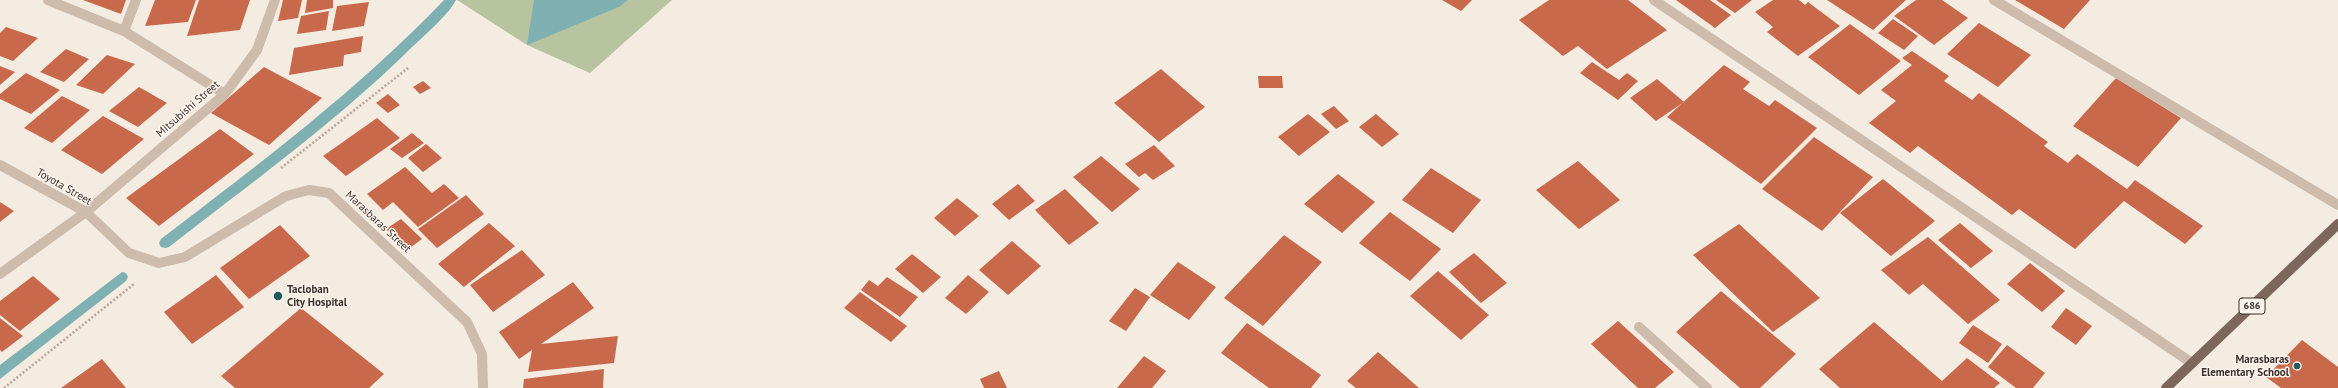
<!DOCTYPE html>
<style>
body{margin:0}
canvas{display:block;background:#f4ebe1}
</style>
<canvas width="2338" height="388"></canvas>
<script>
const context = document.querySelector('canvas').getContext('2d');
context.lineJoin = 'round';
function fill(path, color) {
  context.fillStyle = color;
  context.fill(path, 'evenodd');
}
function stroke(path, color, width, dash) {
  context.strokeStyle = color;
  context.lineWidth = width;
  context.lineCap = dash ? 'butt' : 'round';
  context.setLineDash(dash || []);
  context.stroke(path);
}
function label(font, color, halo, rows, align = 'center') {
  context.font = font + ' "PT Sans",sans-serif';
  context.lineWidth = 3;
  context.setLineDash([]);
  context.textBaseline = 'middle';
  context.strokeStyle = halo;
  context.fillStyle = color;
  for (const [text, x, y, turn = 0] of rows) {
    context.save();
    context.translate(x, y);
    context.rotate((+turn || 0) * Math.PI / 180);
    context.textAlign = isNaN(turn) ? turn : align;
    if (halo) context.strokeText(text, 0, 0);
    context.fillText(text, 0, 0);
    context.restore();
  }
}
fill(new Path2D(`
 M457,0H672L590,73L527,45Z`), '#b8c4a0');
fill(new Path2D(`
 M534,0H628L619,7L527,45Z`), '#7fb0b2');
fill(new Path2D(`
 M444,0H456C448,16 420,39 406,53C333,124 250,184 169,247L165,248L161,247L159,243L161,239C259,164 358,90 444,0Z
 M122,272L126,273L128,277L126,281L0,379V365Z`), '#7fb0b2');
fill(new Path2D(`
 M83,0H126L121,14Z
 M155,0H196L188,22L145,26Z
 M199,0H250L240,30L187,36Z
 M283,0H302L298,18L278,21Z
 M307,0H333V8L305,13Z
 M1442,0H1472L1461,11Z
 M1549,0H1628L1667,30L1607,69L1578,46L1563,56L1519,20Z
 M1676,0H1710L1731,15L1715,28Z
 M1716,0H1752L1735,13Z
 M1773,0H1799L1805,5L1808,2L1840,26L1798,56L1767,32L1773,27L1755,12Z
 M1827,0H1906L1873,30Z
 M1916,0H1942L1968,18L1934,45L1894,16Z
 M2015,0H2090L2064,29Z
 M369,2L364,26L332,31L337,6Z
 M329,11L326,30L297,34L301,16Z
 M1893,19L1918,36L1904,50L1878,33Z
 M1979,23L2031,55L1998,87L1947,54Z
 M1850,24L1901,61L1859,95L1808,57Z
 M6,27L38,38L13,61L0,56V33Z
 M363,36L361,52L344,55L343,66L289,75L294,48Z
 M66,49L89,59L64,82L40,72Z
 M1912,51L1949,76L1944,81L1972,100L1979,93L2048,142L2044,146L2068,163L2077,154L2127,189L2135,180L2203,226L2185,244L2124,201L2075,249L2019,209L2012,215L1918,146L1910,153L1869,123L1896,101L1881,90L1912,65L1902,58Z
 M107,55L135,64L103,94L76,85Z
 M1592,62L1619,80L1627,73L1638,81L1618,100L1580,73Z
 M1724,65L1750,82L1743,89L1769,106L1775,100L1817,128L1761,184L1667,117Z
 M0,66L15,72L0,85Z
 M264,67L322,98L269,145L211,113Z
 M1161,69L1205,107L1159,142L1114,103Z
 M26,73L60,90L31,114L0,99V94Z
 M1258,76H1282L1283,88H1259Z
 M2116,78L2181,118L2138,167L2073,126Z
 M1657,79L1684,102L1656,121L1630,98Z
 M423,81L431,88L420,94L413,87Z
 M139,87L167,103L138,127L109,111Z
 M388,94L400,105L388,113L376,103Z
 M62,96L90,110L52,143L24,128Z
 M1334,106L1349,121L1336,129L1321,114Z
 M1308,114L1330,132L1299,156L1278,137Z
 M1376,114L1399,134L1382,147L1359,127Z
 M103,116L144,139L102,174L61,150Z
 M377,118L400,138L346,176L323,156Z
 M220,129L254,154L159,226L126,198Z
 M412,133L424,143L402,158L390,149Z
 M1814,137L1873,177L1822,231L1762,189Z
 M426,144L442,158L423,172L408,158Z
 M1154,145L1175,166L1153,180L1145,173L1139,177L1125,164Z
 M1101,156L1140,189L1112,212L1073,177Z
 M1578,161L1620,200L1579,229L1536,190Z
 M405,167L432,193L444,184L459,198L418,227L393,202L383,210L367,194Z
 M1431,168L1481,200L1453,233L1402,200Z
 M1338,174L1375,202L1342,233L1304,204Z
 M1883,179L1935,221L1891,256L1840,213Z
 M1018,184L1035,201L1009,220L992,204Z
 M1065,189L1099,223L1069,245L1035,210Z
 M466,195L484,214L437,248L418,229Z
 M957,198L979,216L955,236L934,218Z
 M0,202L14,211L0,222Z
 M1390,212L1441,249L1410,281L1359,243Z
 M401,219L422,239L407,250L386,229Z
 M489,223L515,246L464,287L438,264Z
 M1960,223L1993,251L1971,268L1938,240Z
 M1739,224L1820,298L1773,332L1693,255Z
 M280,225L310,256L249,299L220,268Z
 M1284,235L1322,262L1263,326L1224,298Z
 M1928,237L2000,300L1968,324L1923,284L1909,295L1881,270Z
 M1012,241L1041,266L1008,295L979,270Z
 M522,250L545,275L493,312L470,285Z
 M1474,253L1507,283L1481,303L1449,272Z
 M912,254L941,277L923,293L895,269Z
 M1178,262L1216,287L1189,320L1150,295Z
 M2030,263L2065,291L2042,312L2007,284Z
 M1438,271L1489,315L1461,340L1410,296Z
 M216,275L244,307L192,344L164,312Z
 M968,275L989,292L966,314L945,298Z
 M33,276L60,299L20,331L0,315V301Z
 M887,277L918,297L900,317L861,290L869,280L878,286Z
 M573,282L594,308L541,344L618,336L614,363L528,372L532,350L519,359L499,332Z
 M1135,288L1150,297L1126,331L1109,321Z
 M1721,291L1796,354L1760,388H1740L1676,332Z
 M860,292L907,326L891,342L844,308Z
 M301,308L384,374L369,388H235L221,376Z
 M2066,308L2092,326L2076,345L2051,327Z
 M0,318L23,336L2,352L0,350Z
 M1618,321L1674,372L1655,388H1638L1591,344Z
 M1874,322L1942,381L1967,358L2000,383L1994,388H1840L1819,369Z
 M1247,323L1321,375L1311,388H1269L1221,353Z
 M1973,325L2002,344L1988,363L1959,343Z
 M2302,340L2338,367V388H2281L2266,377Z
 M2007,345L2045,373L2033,388H2016L1988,367Z
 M1378,352L1419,388H1356L1347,381Z
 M1144,356L1166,371L1152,388H1117Z
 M102,359L126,388H61Z
 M604,369L603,388H523L524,379Z
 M999,371L1007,388H984L980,379Z`), '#c8694b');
stroke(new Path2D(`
 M281,168L408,68
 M4,388L134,284`), '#b9a596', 2.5, [2, 2]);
stroke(new Path2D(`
 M48,0L124,31L225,94
 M1654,0L2192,363
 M1994,0L2338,205
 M124,31L136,0
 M0,165L86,212L129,253L159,263L185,257L286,196L309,190L329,193L467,322L482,354L483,388
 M0,274L86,212L225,94L257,50L275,0
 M1639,327L1707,388`), '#cdbbac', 10);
stroke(new Path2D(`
 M2166,388L2338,224`), '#7d675c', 10);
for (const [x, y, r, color] of [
 [278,296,5,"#1f5a5e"],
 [2297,366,4,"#1f5a5e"]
]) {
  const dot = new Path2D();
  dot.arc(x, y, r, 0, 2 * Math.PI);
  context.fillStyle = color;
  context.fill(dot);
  stroke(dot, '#fbf5ee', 1.5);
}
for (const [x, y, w] of [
 [2252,306,26]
]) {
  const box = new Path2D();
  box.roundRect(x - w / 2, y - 8, w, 16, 3);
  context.fillStyle = '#fbf5ee';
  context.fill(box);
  stroke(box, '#3b302b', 1);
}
label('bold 10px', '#3b302b', null, [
 ["686",2252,306]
]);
label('11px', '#3b302b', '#fbf5ee', [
 ["Mitsubishi Street",188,109,-41],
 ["Toyota Street",64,187,30],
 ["Marasbaras Street",378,222,43]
]);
label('bold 11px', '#3b302b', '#fbf5ee', [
 ["Tacloban",287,290],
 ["City Hospital",287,303],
 ["Marasbaras",2289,360,"right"],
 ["Elementary School",2289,373,"right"]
], 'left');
</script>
